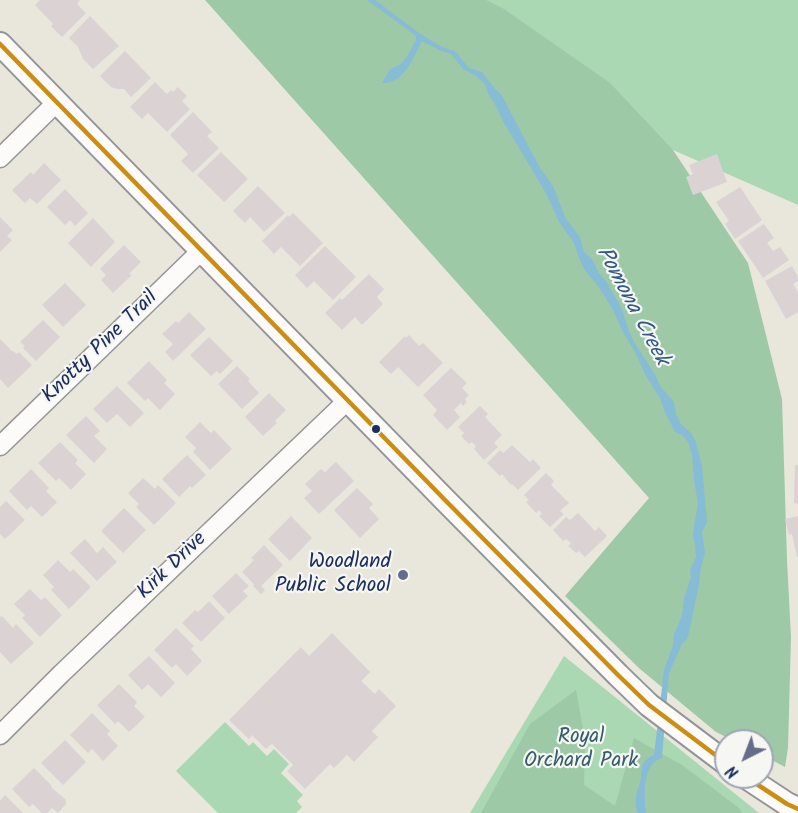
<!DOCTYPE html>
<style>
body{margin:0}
#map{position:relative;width:798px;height:813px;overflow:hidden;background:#e9e7dc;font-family:Kalam,sans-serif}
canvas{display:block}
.north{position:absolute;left:714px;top:729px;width:60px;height:60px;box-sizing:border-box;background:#f6f6f2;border:2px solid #9ea6b7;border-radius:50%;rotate:222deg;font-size:16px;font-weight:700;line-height:24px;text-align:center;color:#1b2f5e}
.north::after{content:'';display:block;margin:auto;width:21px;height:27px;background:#636f8a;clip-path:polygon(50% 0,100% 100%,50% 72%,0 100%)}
</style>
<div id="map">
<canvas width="798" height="813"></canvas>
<div class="north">N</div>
</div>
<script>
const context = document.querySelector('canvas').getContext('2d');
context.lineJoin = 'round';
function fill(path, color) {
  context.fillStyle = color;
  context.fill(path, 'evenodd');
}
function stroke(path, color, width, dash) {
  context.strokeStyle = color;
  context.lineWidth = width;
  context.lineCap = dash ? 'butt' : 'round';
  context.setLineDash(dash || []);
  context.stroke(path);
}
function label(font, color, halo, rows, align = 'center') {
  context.font = font + ' Kalam,sans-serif';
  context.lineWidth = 4.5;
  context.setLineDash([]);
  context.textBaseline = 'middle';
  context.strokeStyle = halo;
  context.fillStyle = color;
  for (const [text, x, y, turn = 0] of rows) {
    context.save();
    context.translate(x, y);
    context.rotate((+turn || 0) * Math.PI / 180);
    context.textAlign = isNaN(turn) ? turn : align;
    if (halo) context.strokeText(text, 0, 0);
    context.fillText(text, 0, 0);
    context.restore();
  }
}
fill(new Path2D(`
 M381,0H798V205L673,150Z
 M564,656L759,813H470Z
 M225,722L249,746L253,742L267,756L274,749L289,764L281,773L303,795L297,801L302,807L296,813H218L176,771Z`), '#a9d8b3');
fill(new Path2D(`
 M205,0H486L504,9L610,83L673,150L748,263L782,399L787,560L791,637L788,748L785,767L762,755V741H734L716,732L640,669L565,596L649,498Z
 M576,690L585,740L584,785L615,806L634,738L682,765L739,808L742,813H481L530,724Z`), '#9dc9a7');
fill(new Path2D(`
 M367,0H375L419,33L442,47L455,51L469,68L482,72L495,89L501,94L540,168L553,186L566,219L580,237L584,252L592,259L599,273L606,281L621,307L629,331L634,342L656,376L660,386L674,402L676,414L681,424L691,433L695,440L702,465L707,522L702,532L705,552L700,573L699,585L689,632L687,639L682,644L669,673L662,758C642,763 644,797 646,813H638C632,801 638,791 641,779C641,774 641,769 643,764C645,759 650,757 654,755L664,670L673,645L674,634L682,616L684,598L691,577L690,570L696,557L695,545L693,535L695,519L698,504L694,480L692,454L688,442L682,435L675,432L664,410L660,398L646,376L635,352L624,334L612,308L598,286L584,269L579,258L574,243L559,222L547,195L503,121L494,102L489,96L485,84L476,76L463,69L451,54L439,50L422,41C413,58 404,84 382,83L390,69L400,65L406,58L416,40V36Z`), '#87bcd7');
fill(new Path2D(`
 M40,0H80L77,4L86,13L62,37L51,26L53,24L35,5Z
 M90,16L119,46L93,69L83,59L78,47L69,38Z
 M125,51L151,78L131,97L124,89H117L111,87L100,76Z
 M155,82L167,94L171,90L173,92L178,87L187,96L182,101L190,109L167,132L148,113L142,119L130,107Z
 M193,112L212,132L207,136L219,148L193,173L181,161L188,154L170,135Z
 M221,152L248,179L224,202L197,175Z
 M717,154L727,182L693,195L686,177L693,174L689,165Z
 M44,163L61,180L37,204L30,198L25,203L12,190L31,172L33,175Z
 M258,186L285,213L264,232L250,217L245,223L233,211Z
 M740,187L762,220L735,239L725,224L729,221L716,202Z
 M65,189L88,213L75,226L70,220L65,225L47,207Z
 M293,213L323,243L300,266L281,247L274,254L262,241L288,215L289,217Z
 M0,217L13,230L7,236L12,240L0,252Z
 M93,218L115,242L91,267L68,243Z
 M764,224L774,238L767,243L773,251L780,247L789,260L763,278L738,241Z
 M124,245L141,262L129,274L132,275L113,293L101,280L106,275L100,269Z
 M325,246L356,277L333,300L314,281L307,288L295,275Z
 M792,266L798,277V281L793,284L798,292V312L786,319L765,281Z
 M369,274L384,289L377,297L383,304L362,325L355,317L342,330L325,313L340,298L342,300Z
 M65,283L86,305L63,327L42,305Z
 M189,312L206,329L173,361L165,352L173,344L162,334L176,321L178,323Z
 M43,320L60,337L36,361L23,348L25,346L20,342Z
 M409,335L419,346L423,343L443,363L418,387L398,367L391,374L379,362L405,336L406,338Z
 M209,337L233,361L220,374L217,371L211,376L190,355Z
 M0,339L12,351H13L17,354L19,352L32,365L8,388L0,379Z
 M149,361L167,380L164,383L175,394L160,410L148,398L145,401L127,383Z
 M237,366L250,379L248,381L259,393L242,409L218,384Z
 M451,368L467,383L462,388L469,395L465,399L467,402L463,406L461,403L454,410L460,417L447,430L433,415L437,410L423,395Z
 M117,386L144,413L130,427L117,414L107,423L93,409Z
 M269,393L286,410L275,421L277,423L263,436L245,417Z
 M480,406L488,414L485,417L502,435L494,443L498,447L484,460L474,449L476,446L472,442L469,444L461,436L464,433L458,427Z
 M86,416L100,431L94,436L107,449L94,463L66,435Z
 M200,422L211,433L214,430L232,449L210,470L193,452L196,448L185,437Z
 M60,442L78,460L75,463L86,474L71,490L59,478L56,481L38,463Z
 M512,445L530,462L533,459L541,468L518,490L512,484L511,485L502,474L500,476L487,463L500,450L503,453Z
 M187,455L206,475L192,488L190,486L179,497L162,479Z
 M336,462L354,481L319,514L304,498L312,491L305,484L321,469L325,472Z
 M795,465H798V504L794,503Z
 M31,469L49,488L46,491L57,502L42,517L31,506L27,510L9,491Z
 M546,473L554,481L551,485L569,503L560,511L564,514L550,527L539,516L542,514L539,510L536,513L526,502L529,500L524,495Z
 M143,478L155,489L158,485L176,503L154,525L136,507L139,504L128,493Z
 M357,488L373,504L369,508L379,519L360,538L334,510Z
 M6,501L25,520L5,539L0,534V507Z
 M124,508L146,530L123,553L101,531Z
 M578,513L595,531L599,527L607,536L585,557L579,551L576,553L568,546L571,543L566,539L563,541L553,530L566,517L570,520Z
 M291,516L312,538L290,561L268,539Z
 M798,516V557H797L792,534L789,535L785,519Z
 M85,539L97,553L103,547L117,562L97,581L70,553Z
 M264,545L283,565L261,586L265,590L261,594L253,586L254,584L242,572L254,560L251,558Z
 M58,560L70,572L73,569L91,587L69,609L51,590L54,587L43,575Z
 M236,573L249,586L243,591L248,596L229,614L212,596Z
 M30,589L41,600L45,597L62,615L40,637L22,618L25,615L14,604Z
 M209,601L225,618L201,642L182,623L195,610L198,612Z
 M2,616L13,628L16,624L34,643L11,664L0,652V617Z
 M176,628L194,646L191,649L202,661L187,676L176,664L172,668L154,650Z
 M332,633L370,672L361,681L375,694L379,689L396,706L372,731L378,737L354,762L347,755L334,768L330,764L305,789L287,771L293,765L272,744L266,749L252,735L249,739L229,720L301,647L309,656Z
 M149,656L175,683L161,697L148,684L142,690L128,675Z
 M119,684L137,702L134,706L145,717L129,732L118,721L115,724L97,705Z
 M92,713L110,731L107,734L118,746L103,761L92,749L88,753L70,735Z
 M65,740L86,762L63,785L41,763Z
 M34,768L52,786L51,787L66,800V804L58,813L52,808L47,813H42L33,804L29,807L12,789Z
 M5,795L23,813H0V801Z`), '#dbd2d3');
const minor = new Path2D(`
 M0,158L57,102
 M0,446L202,250
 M0,735L61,674L348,400`);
const tertiary = new Path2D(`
 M0,44L446,501L618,675L649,705L726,763
 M746,777L787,804L798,809`);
stroke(minor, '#939597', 21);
stroke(tertiary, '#939597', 26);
stroke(minor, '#fcfbfa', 18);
stroke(tertiary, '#fcfbfa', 22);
stroke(new Path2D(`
 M0,44L446,501L618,675L649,705L726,763
 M746,777L787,804L798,809`), '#cb8e13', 4.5);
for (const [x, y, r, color] of [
 [376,429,5,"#1b2f5e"],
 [403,575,6,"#636f8a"]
]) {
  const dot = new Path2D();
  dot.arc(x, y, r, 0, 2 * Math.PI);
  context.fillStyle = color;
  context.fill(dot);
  stroke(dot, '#f6f6f2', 2);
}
label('21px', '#1b2f5e', '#f6f6f2', [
 ["Knotty Pine Trail",101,348,-44],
 ["Kirk Drive",173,567,-44]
]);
label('21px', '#1b2f5e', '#f6f6f2', [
 ["Woodland",391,563],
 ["Public School",391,587]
], 'right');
label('21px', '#365e6d', '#f6f6f2', [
 ["Royal",581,738],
 ["Orchard Park",581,762]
]);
label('italic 22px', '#325a88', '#f6f6f2', [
 ["Pomona Creek",631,307,62]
]);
</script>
